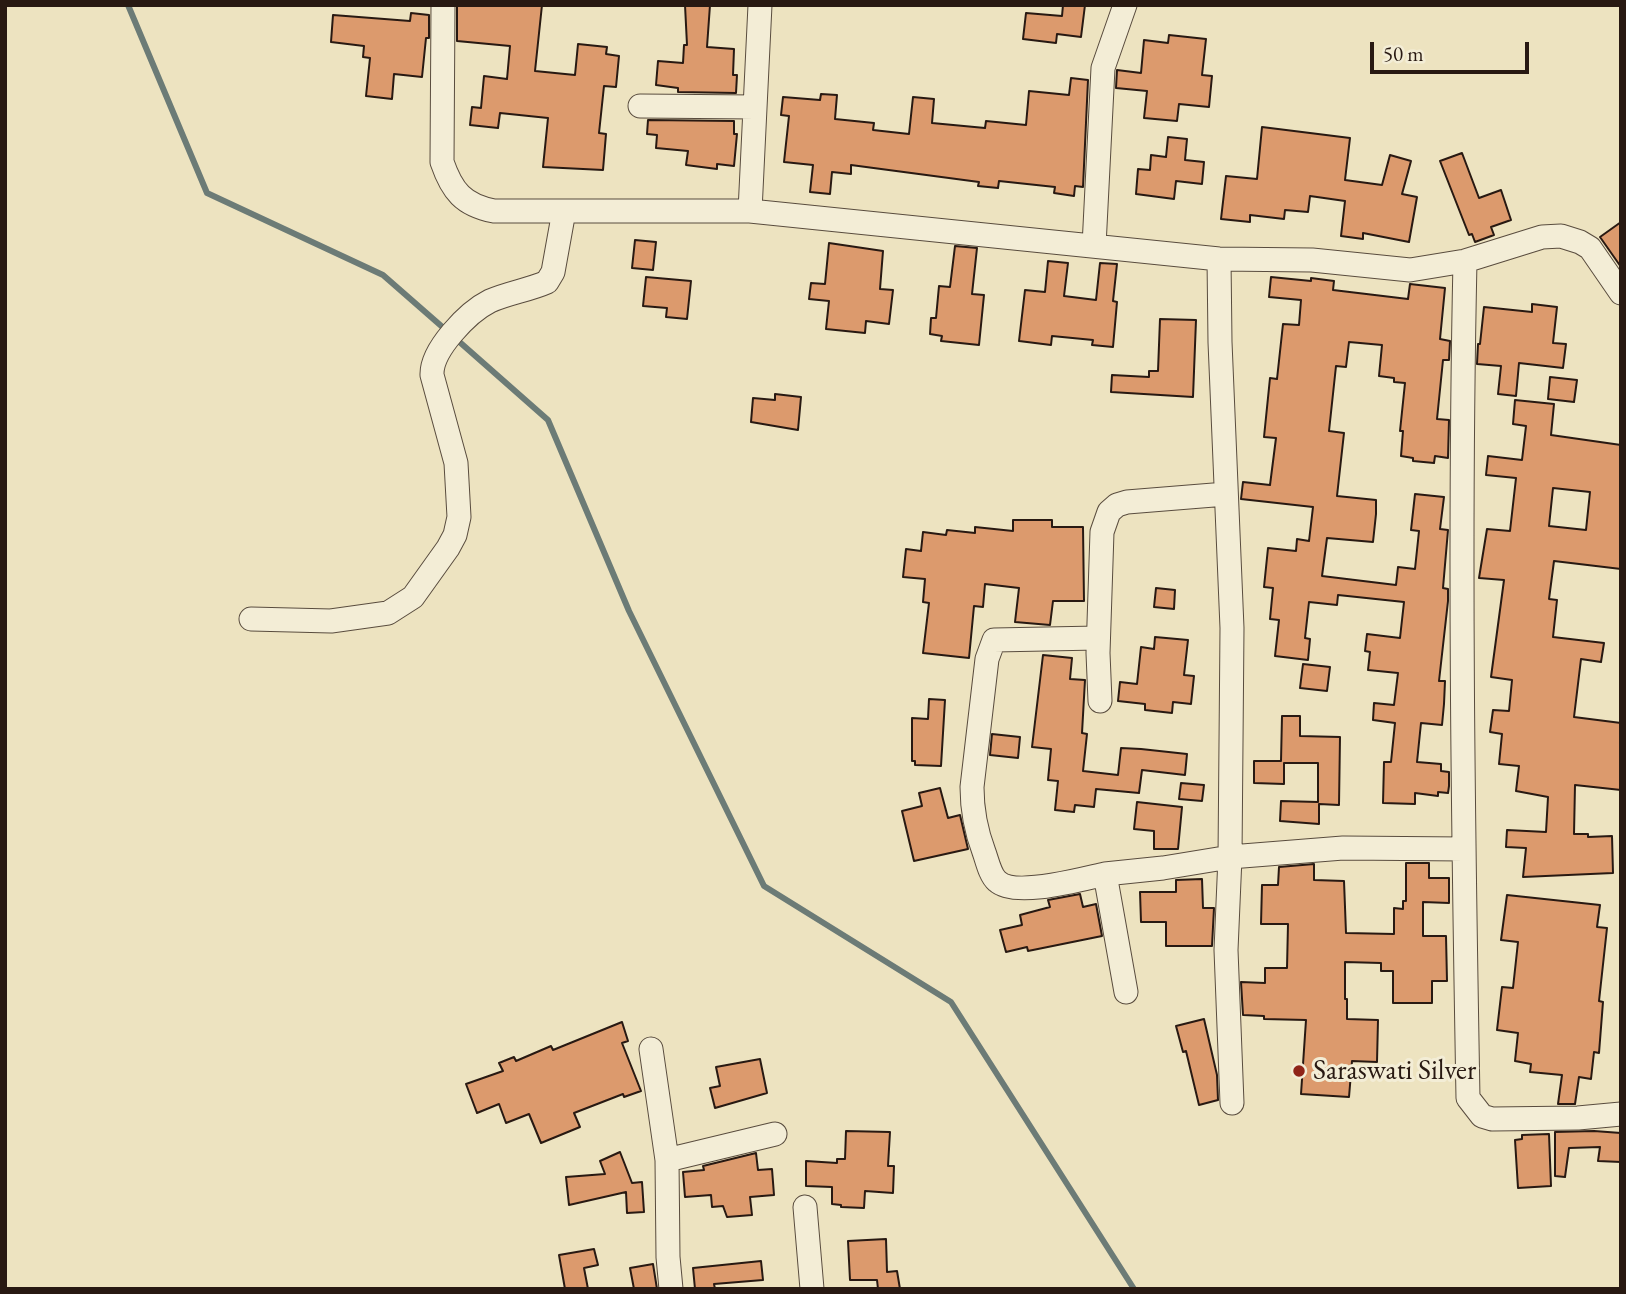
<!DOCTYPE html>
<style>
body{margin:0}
#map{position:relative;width:1626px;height:1294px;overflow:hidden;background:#ede3c0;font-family:"EB Garamond",serif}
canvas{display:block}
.frame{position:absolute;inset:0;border:7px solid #281912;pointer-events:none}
.scale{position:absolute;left:1370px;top:42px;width:159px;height:32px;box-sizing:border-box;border:4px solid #281912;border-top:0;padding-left:9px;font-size:21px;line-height:24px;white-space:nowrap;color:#281912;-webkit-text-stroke:5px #f3edd6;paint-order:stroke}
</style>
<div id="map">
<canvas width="1626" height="1294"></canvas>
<div class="frame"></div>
<div class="scale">50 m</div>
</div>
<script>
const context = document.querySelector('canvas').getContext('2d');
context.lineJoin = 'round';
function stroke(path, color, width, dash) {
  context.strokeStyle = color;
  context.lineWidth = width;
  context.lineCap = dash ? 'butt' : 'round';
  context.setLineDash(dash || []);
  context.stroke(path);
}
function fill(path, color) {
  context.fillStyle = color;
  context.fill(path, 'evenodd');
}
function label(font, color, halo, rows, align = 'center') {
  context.font = font + ' "EB Garamond",serif';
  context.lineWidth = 6;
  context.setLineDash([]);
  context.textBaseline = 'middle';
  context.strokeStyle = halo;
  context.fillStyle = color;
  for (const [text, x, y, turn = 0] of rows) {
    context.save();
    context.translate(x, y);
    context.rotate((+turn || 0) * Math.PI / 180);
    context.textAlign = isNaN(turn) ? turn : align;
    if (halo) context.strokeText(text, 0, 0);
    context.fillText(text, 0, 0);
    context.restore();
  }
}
stroke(new Path2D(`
 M128,5L207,193L383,275L447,331
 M455,338L548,420L629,611L764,886L951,1002L1134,1289`), '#6c7b76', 6);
const building = new Path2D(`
 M457,5H542L535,71L575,75L578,44L607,47L606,54L619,56L616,87L604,86L599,133L606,134L603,170L543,167L548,118L500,113L498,128L470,125L472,107L481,108L484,76L507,79L510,46L457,41Z
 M685,5H710L707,47L734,49L733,75H737L736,93L678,92V88L656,85L658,61L683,63L684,45H687Z
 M1063,5H1085L1081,37L1057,34L1056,43L1023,39L1026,13L1062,16Z
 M411,13L429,15V38H426L422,77L394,74L392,99L366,96L370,58L363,57L364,46L331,42L333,15L410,21Z
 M1169,35L1206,39L1202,75L1212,76L1209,107L1179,104L1177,121L1144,118L1147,91L1116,88L1117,70L1141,73L1144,40L1168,43Z
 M1071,78L1088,80L1083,187L1075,186L1074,196L1054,193L1055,187L999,181L998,188L978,186L979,182L851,165V174L832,172L830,194L810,192L813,165L784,162L789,116L781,115L783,97L820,100L821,94L837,95L835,119L874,123L873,130L909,134L913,97L934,99L932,123L985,128L986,121L1026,125L1029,91L1069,95Z
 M648,120L734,121V134H737L734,166L717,164V169L686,165L688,151L656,148L657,135L647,134Z
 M1262,127L1350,138L1345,180L1382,185L1390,155L1411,161L1402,194L1417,197L1409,242L1363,233V239L1341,236L1345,201L1310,196L1308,212L1285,210L1284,219L1250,215V222L1221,219L1226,176L1257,179Z
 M1168,137L1187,139L1185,160L1204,162L1202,184L1176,181L1174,199L1136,194L1138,169L1150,170L1151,155L1166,157Z
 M1462,153L1479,198L1501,190L1511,220L1491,227L1494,235L1475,242L1472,234L1469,235L1440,161Z
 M1621,222V267L1600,237Z
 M635,240L656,242L653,270L632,268Z
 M829,243L883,251L880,289L893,290L889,324L866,321L865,333L826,329L829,301L809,299L811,283L825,284Z
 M955,246L977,248L972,294L984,295L979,345L941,341L942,336L930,334L931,318H936L939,286L950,287Z
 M1048,261L1068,263L1064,296L1096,300L1100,263L1117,264L1113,301L1117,302L1113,347L1092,345L1093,340L1052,336L1051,345L1019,341L1025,290L1045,292Z
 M646,277L691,281L687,319L666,317L667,308L643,306Z
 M1271,277L1311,281V278L1334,281L1333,290L1408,299L1410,284L1445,288L1440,339L1450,341L1449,360H1443L1437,419L1449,420L1448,458L1435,456L1434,463L1413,461V458L1401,456L1403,431H1400L1405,383L1394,382V378L1379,376L1382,345L1349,342L1346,367L1336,366L1329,431L1344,433L1337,496L1376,500V514L1373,542L1327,538L1322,576L1396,585L1398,567L1415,569L1419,531L1411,530L1415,494L1444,497L1440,529L1448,530L1443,588L1448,589V601L1439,681H1445L1444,704L1442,725L1421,723L1417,762L1441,764V771L1449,772V786L1448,793L1438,792V796L1415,793V804L1383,803L1384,762H1391L1395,723L1373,720L1374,703L1394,705L1398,673L1368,670L1370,652L1365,651L1367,634L1400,638L1404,602L1338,595L1337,605L1309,602L1305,638L1310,639L1308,660L1275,656L1279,620L1270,619L1273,588L1264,587L1268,548L1296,551L1297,539L1309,541L1313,507L1241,499L1243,482L1270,485L1276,438L1264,437L1270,378L1277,379L1283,324L1299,325L1301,300L1269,297Z
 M1532,304L1557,307L1553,343L1566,344L1563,368L1519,363L1516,396L1498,394L1501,366L1477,364L1478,344H1480L1484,307L1532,312Z
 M1160,319L1196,320L1193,397L1111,392L1112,375L1149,377V371H1158Z
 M1550,377L1577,380L1574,402L1548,399Z
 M775,394L801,397L798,430L751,422L753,398L775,400Z
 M1515,400L1554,404L1551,435L1621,445V569L1554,561L1549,599L1557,600L1553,637L1604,643L1601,662L1581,659L1574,717L1621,723V790L1575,785L1574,834H1588V837L1612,836L1613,873L1523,877L1526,848L1506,847L1507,830L1546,832L1548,797L1516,791L1519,766L1499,764L1502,734L1490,732L1493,710L1509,711L1512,680L1491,677L1504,580L1479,578L1487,529L1510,531L1516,478L1486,475L1488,456L1522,460L1526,426L1513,424ZM1553,488L1590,492L1586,530L1549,526Z
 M1013,520H1052V527H1083L1084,601H1053L1050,625L1015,622L1019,588L985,584L983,607L974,606L969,658L923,653L929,603L923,602L925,579L903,577L906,549L921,551L923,532L946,535L947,530L975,533V527L1013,531Z
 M1156,588L1175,590L1174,609L1154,607Z
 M1155,637L1188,640L1184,675L1194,676L1191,704L1173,702L1172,713L1145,710V704L1118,701L1120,682L1137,684L1141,647L1154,649Z
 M1043,655L1072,658L1070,679L1085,680L1082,733L1087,734L1083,771L1118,775L1121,748L1141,749L1187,754L1185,775L1142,770L1139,793L1096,789L1094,807L1075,805L1074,812L1055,810L1058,781L1048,780L1051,749L1032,747Z
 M1303,664L1330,667L1327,691L1300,688Z
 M929,699L945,700L941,766L915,765V761H912V718L928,719Z
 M1282,716H1300V736L1340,737L1339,805L1319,804V824L1280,821L1281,801L1318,802V763H1284V784L1254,783V761H1281Z
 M992,734L1020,737L1018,758L990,755Z
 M1181,783L1204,785L1202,801L1179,799Z
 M940,788L948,818L960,815L968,849L914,861L902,811L922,806L919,793Z
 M1137,802L1182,807L1178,849H1154V831L1134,829Z
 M1406,863H1429V878H1449V903L1423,902V936H1446L1447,981H1432V1003H1393V971H1381V963L1345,962V999H1347V1019L1378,1020L1377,1062L1352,1061L1349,1097L1301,1094L1306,1020L1264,1019V1016L1243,1015L1241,982L1265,983V968H1287L1288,924H1261L1262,885H1278L1279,867L1314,864V880L1344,881L1346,933L1394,934V908L1403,909V901H1406Z
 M1202,879L1203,908H1214L1212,946H1166V922H1141L1140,892H1176V880Z
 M1080,894L1083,907L1096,904L1102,936L1028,951L1027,947L1006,952L1000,930L1022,925L1020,915L1050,907L1048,900Z
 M1507,895L1600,905L1597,927L1607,928L1599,1001L1603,1002L1599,1053L1594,1052L1591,1079L1579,1077L1575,1104H1558L1562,1075L1530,1072L1531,1064L1515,1061L1518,1033L1497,1030L1502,987L1513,988L1518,942L1501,940Z
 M1204,1019L1217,1075L1218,1100L1199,1105L1186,1051L1183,1052L1176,1026Z
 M622,1022L628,1041L622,1043L641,1091L624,1097L623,1094L574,1113L580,1127L541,1143L529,1114L506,1123L499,1104L477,1113L466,1084L503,1071L499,1063L514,1057L516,1061L551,1046L553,1050Z
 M760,1059L767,1093L715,1108L710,1088L720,1086L716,1067Z
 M846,1131L890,1132L888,1166H894L893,1193L865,1191L864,1208L841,1207V1205L832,1204V1187L806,1186V1161L837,1163V1159H845Z
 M1594,1131L1621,1133V1162L1598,1161L1600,1147L1569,1148L1565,1177L1555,1176V1132Z
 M1549,1134L1551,1186L1518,1188L1515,1140L1522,1139V1135Z
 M620,1152L632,1183L642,1182L644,1212L627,1213L626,1192L569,1205L566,1177L605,1174L600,1161Z
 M756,1153L758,1170L772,1169L774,1195L750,1197L752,1215L727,1217L723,1206L712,1207L711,1195L685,1197L683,1172L704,1170L703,1166Z
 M886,1239L887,1272L897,1271L900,1289H878L877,1280H850L848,1241Z
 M594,1249L598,1265L584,1268L588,1289H565L559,1255Z
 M761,1261L763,1280L714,1284L715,1289H695L693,1268Z
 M653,1264L657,1289H634L630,1268Z`);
fill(building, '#dc9a6d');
stroke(building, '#281912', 2);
const minor = new Path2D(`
 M443,5L442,162C452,191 463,205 494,211H750L1219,259L1312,260L1410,270L1465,261L1542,237L1561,236L1580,242L1590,248L1621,293
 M640,106L755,107
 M750,211L760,5
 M1094,246L1103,68L1125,5
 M1219,259L1220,342L1232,628L1230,857L1226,950L1232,1103
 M1465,261C1459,540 1463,819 1468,1098L1482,1116L1492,1119L1578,1118L1621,1114
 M251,619L331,621L388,613L413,597L448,548L455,535L459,517L456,463L432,375C431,350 468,312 490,301C508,293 529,290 547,282L553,272L564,211
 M1098,638L994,640L987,659L972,787C972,810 976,831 984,852C987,860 990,875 997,881C1015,898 1082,879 1105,874
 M1100,701L1098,653L1102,532L1109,512L1117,505L1127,502L1226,494
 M1126,992L1105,874L1163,868L1230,857L1343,848L1464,849
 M651,1049L667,1160L668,1257L671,1289
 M667,1160L775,1134
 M805,1207L812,1289`);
stroke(minor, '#594c3e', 25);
stroke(minor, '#f3edd6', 23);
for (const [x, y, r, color] of [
 [1299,1071,7,"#8f2418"]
]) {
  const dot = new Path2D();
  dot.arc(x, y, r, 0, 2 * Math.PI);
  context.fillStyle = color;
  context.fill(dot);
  stroke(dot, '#f3edd6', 2.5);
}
label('28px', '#281912', '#f3edd6', [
 ["Saraswati Silver",1313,1071]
], 'left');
</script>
